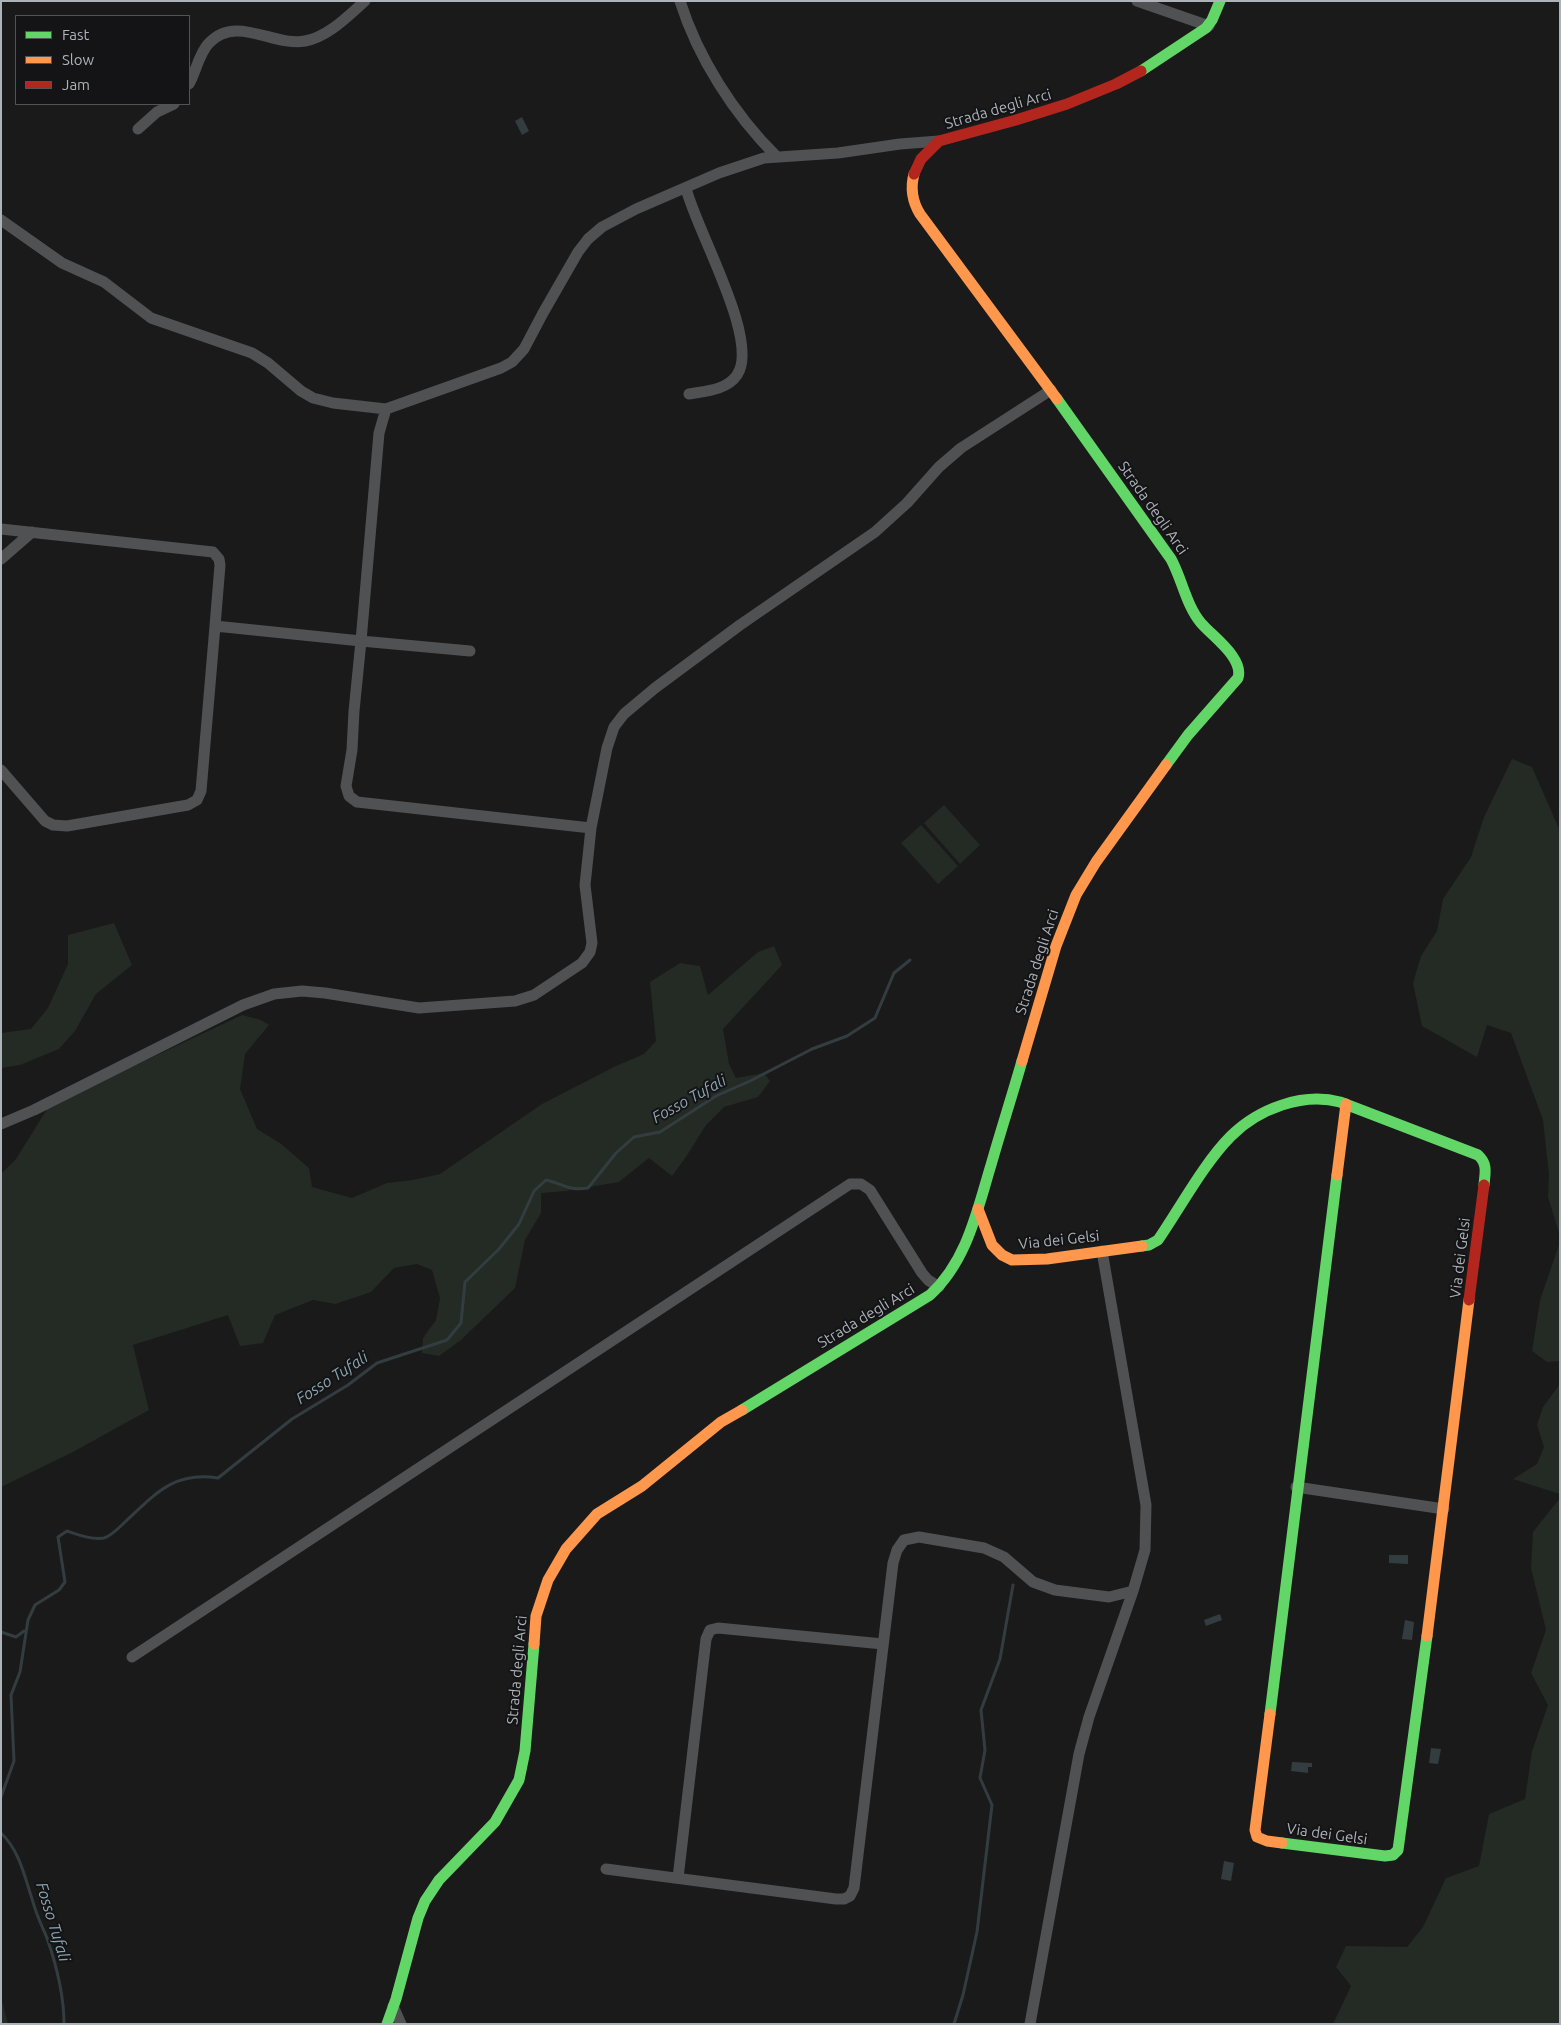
<!DOCTYPE html>
<style>
body{margin:0}
#map{position:relative;width:1561px;height:2025px;overflow:hidden;background:#1a1a1a;font-family:Ubuntu,sans-serif}
canvas{display:block}
.frame{position:absolute;inset:0;border:2px solid #adb3b9;pointer-events:none}
.legend{position:absolute;left:15px;top:15px;width:175px;height:90px;box-sizing:border-box;background:#141416;border:1px solid #515457;margin:0;padding:6px 9px;list-style:none;font-size:15px;color:#adb3b9}
.legend li{display:flex;align-items:center;gap:10px;height:25px}
.legend b{width:25px;border:1px solid #515457}
</style>
<div id="map">
<canvas width="1561" height="2025"></canvas>
<div class="frame"></div>
<ul class="legend">
<li><b style="height:6px;background:#63d668"></b>Fast</li>
<li><b style="height:6px;background:#ff974d"></b>Slow</li>
<li><b style="height:6px;background:#b3261e"></b>Jam</li>
</ul>
</div>
<script>
const context = document.querySelector('canvas').getContext('2d');
context.lineJoin = 'round';
function fill(path, color) {
  context.fillStyle = color;
  context.fill(path, 'evenodd');
}
function stroke(path, color, width, dash) {
  context.strokeStyle = color;
  context.lineWidth = width;
  context.lineCap = dash ? 'butt' : 'round';
  context.setLineDash(dash || []);
  context.stroke(path);
}
function label(font, color, halo, rows, align = 'center') {
  context.font = font + ' Ubuntu,sans-serif';
  context.lineWidth = 4;
  context.setLineDash([]);
  context.textBaseline = 'middle';
  context.strokeStyle = halo;
  context.fillStyle = color;
  for (const [text, x, y, turn = 0] of rows) {
    context.save();
    context.translate(x, y);
    context.rotate((+turn || 0) * Math.PI / 180);
    context.textAlign = isNaN(turn) ? turn : align;
    if (halo) context.strokeText(text, 0, 0);
    context.fillText(text, 0, 0);
    context.restore();
  }
}
fill(new Path2D(`
 M1512,759L1532,767L1560,831V1236L1548,1197L1549,1175L1543,1120L1511,1033L1487,1025L1477,1057L1422,1026L1413,983L1421,956L1437,931L1443,899L1471,857L1484,817Z
 M944,805L980,845L960,864L924,823Z
 M921,825L958,866L938,884L901,843Z
 M114,923L132,965L96,994L75,1031L59,1049L20,1065L1,1068V1033L31,1029L48,1008L68,964V935Z
 M774,946L782,965L723,1029L729,1064L736,1078L764,1073L770,1081L758,1097L724,1107L706,1125L686,1157L672,1176L649,1158L619,1182L566,1191L541,1193V1213L525,1240L515,1288L461,1340L439,1356L422,1353L423,1338L436,1320L440,1298L432,1270L417,1264L394,1268L371,1292L335,1304L313,1300L275,1315L263,1343L240,1346L228,1315L133,1345L149,1410L73,1452L1,1487V1174L16,1159L49,1106L242,1015L261,1020L269,1025L245,1054L240,1089L257,1129L280,1143L309,1168L312,1187L352,1198L387,1183L413,1180L440,1174L542,1104L616,1066L644,1054L656,1041L650,982L680,963L700,966L708,995L758,952Z
 M1560,1242V1361L1547,1362L1532,1351L1540,1300Z
 M1560,1384V1494L1513,1479L1537,1464L1544,1447L1537,1425L1543,1407Z
 M1560,1498V2024H1333L1351,1986L1336,1967L1346,1946L1407,1947L1423,1927L1446,1878L1479,1866L1489,1814L1525,1799L1532,1751L1548,1705L1531,1673L1546,1630L1531,1568L1533,1532Z
 M1,1997L8,2024H1Z`), '#242a24');
fill(new Path2D(`
 M522,117L529,131L522,135L515,121Z
 M1389,1555H1408V1564L1389,1563Z
 M1220,1614L1222,1620L1206,1626L1204,1620Z
 M1405,1620L1414,1622L1412,1640L1402,1639Z
 M1431,1748L1441,1749L1438,1764L1429,1763Z
 M1292,1762L1312,1763V1767H1308V1773L1291,1771Z
 M1224,1861L1234,1863L1231,1881L1221,1879Z`), '#333d40');
stroke(new Path2D(`
 M1,1632L16,1637L24,1631
 M1,1797L14,1761L11,1695L20,1672L28,1620L35,1605L59,1590L65,1582L58,1537L67,1531C79,1535 92,1540 104,1538C111,1536 120,1527 125,1522C155,1494 174,1471 218,1478L292,1419L348,1385L377,1363L447,1340L461,1323L465,1282L499,1249L519,1224L534,1191L546,1180C565,1184 567,1191 588,1188L616,1153L634,1137L660,1132L716,1096L750,1081L812,1049L847,1036L875,1018L894,973L910,960
 M1,1833C20,1851 25,1878 33,1902C36,1914 42,1926 47,1938C56,1964 64,1996 64,2024
 M954,2024L963,1995L977,1932L992,1805L980,1778L985,1750L981,1710L1000,1659L1013,1585`), '#333d40', 3);
stroke(new Path2D(`
 M680,1C698,58 734,114 776,156
 M1137,1L1209,26
 M189,84C196,72 199,53 209,43C236,14 274,47 305,41C328,37 348,16 365,1
 M138,129L157,112L174,104
 M686,188C695,228 761,341 737,375C727,390 706,391 689,394
 M1,220L62,263L104,282L151,318L252,353L268,363L301,391L313,398L333,403L386,409
 M1,529L213,552L219,559L220,565L215,626L361,641L379,433L386,409L501,368L512,362L524,349L543,313L578,252L588,239L602,227L636,209L719,173L764,158L838,153L900,144L939,141
 M1,559L32,532
 M470,651L361,641L354,711L352,750L346,786L349,796L357,802L591,828
 M1,770L45,821L53,825L67,826L188,805L197,800L201,791L215,626
 M1,1124L34,1110L243,1005L274,994L302,991L325,993L419,1008L515,1001L534,995L582,963L590,952L592,943L585,885L591,828L607,748L614,727L624,714L655,688L740,625L875,532L907,503L939,467L961,448L1051,390
 M1296,1487L1444,1509
 M132,1657L850,1184H861L870,1190L922,1273L928,1280L939,1287
 M606,1869L836,1899H844L850,1896L854,1888L893,1563L897,1550L904,1540L919,1537L984,1548L1004,1557L1033,1582L1055,1590L1109,1597L1133,1591L1145,1550L1146,1505L1102,1251
 M678,1878L706,1639L710,1630L718,1628L883,1644
 M393,2006L401,2024
 M1030,2024L1079,1754L1089,1717L1133,1591`), '#4f5153', 11);
stroke(new Path2D(`
 M1141,71L1206,28L1212,20L1220,1
 M1057,399L1171,559C1182,579 1186,605 1201,623C1213,637 1244,658 1238,678L1188,735L1166,765
 M1142,1246L1149,1245L1158,1240C1180,1208 1204,1163 1231,1136C1258,1109 1303,1092 1340,1102L1478,1155C1488,1164 1485,1173 1484,1185
 M742,1410L930,1295C967,1261 977,1211 991,1165C1001,1130 1012,1096 1022,1061
 M1270,1714L1337,1175
 M1282,1843L1385,1856L1393,1855L1398,1850L1427,1636
 M387,2024L396,1999L418,1918L425,1901L439,1880L495,1822L519,1780L525,1751L534,1644`), '#63d668', 11);
stroke(new Path2D(`
 M914,174C910,189 912,201 920,214L1057,399
 M1022,1061L1056,946L1076,895L1096,862L1166,765
 M1337,1175L1346,1104
 M978,1209L992,1245L1002,1255L1012,1260L1047,1259L1142,1246
 M1427,1636L1469,1300
 M534,1644L536,1616L548,1580L566,1549L597,1514L642,1486L721,1422L742,1410
 M1270,1714L1255,1830L1257,1837L1267,1841L1282,1843`), '#ff974d', 11);
stroke(new Path2D(`
 M914,174L921,159L939,141L1016,120L1067,104L1116,84L1141,71
 M1469,1300L1484,1185`), '#b3261e', 11);
label('15px', '#adb3b9', '#141416', [
 ["Strada degli Arci",998,109,-16],
 ["Strada degli Arci",1153,508,55],
 ["Strada degli Arci",1037,962,-72],
 ["Via dei Gelsi",1059,1240,-6],
 ["Via dei Gelsi",1460,1258,-83],
 ["Strada degli Arci",866,1316,-31],
 ["Strada degli Arci",517,1670,-85],
 ["Via dei Gelsi",1327,1834,8]
]);
label('italic 16px', '#89a5af', '#141416', [
 ["Fosso Tufali",689,1099,-29],
 ["Fosso Tufali",332,1378,-33],
 ["Fosso Tufali",53,1922,73]
]);
</script>
